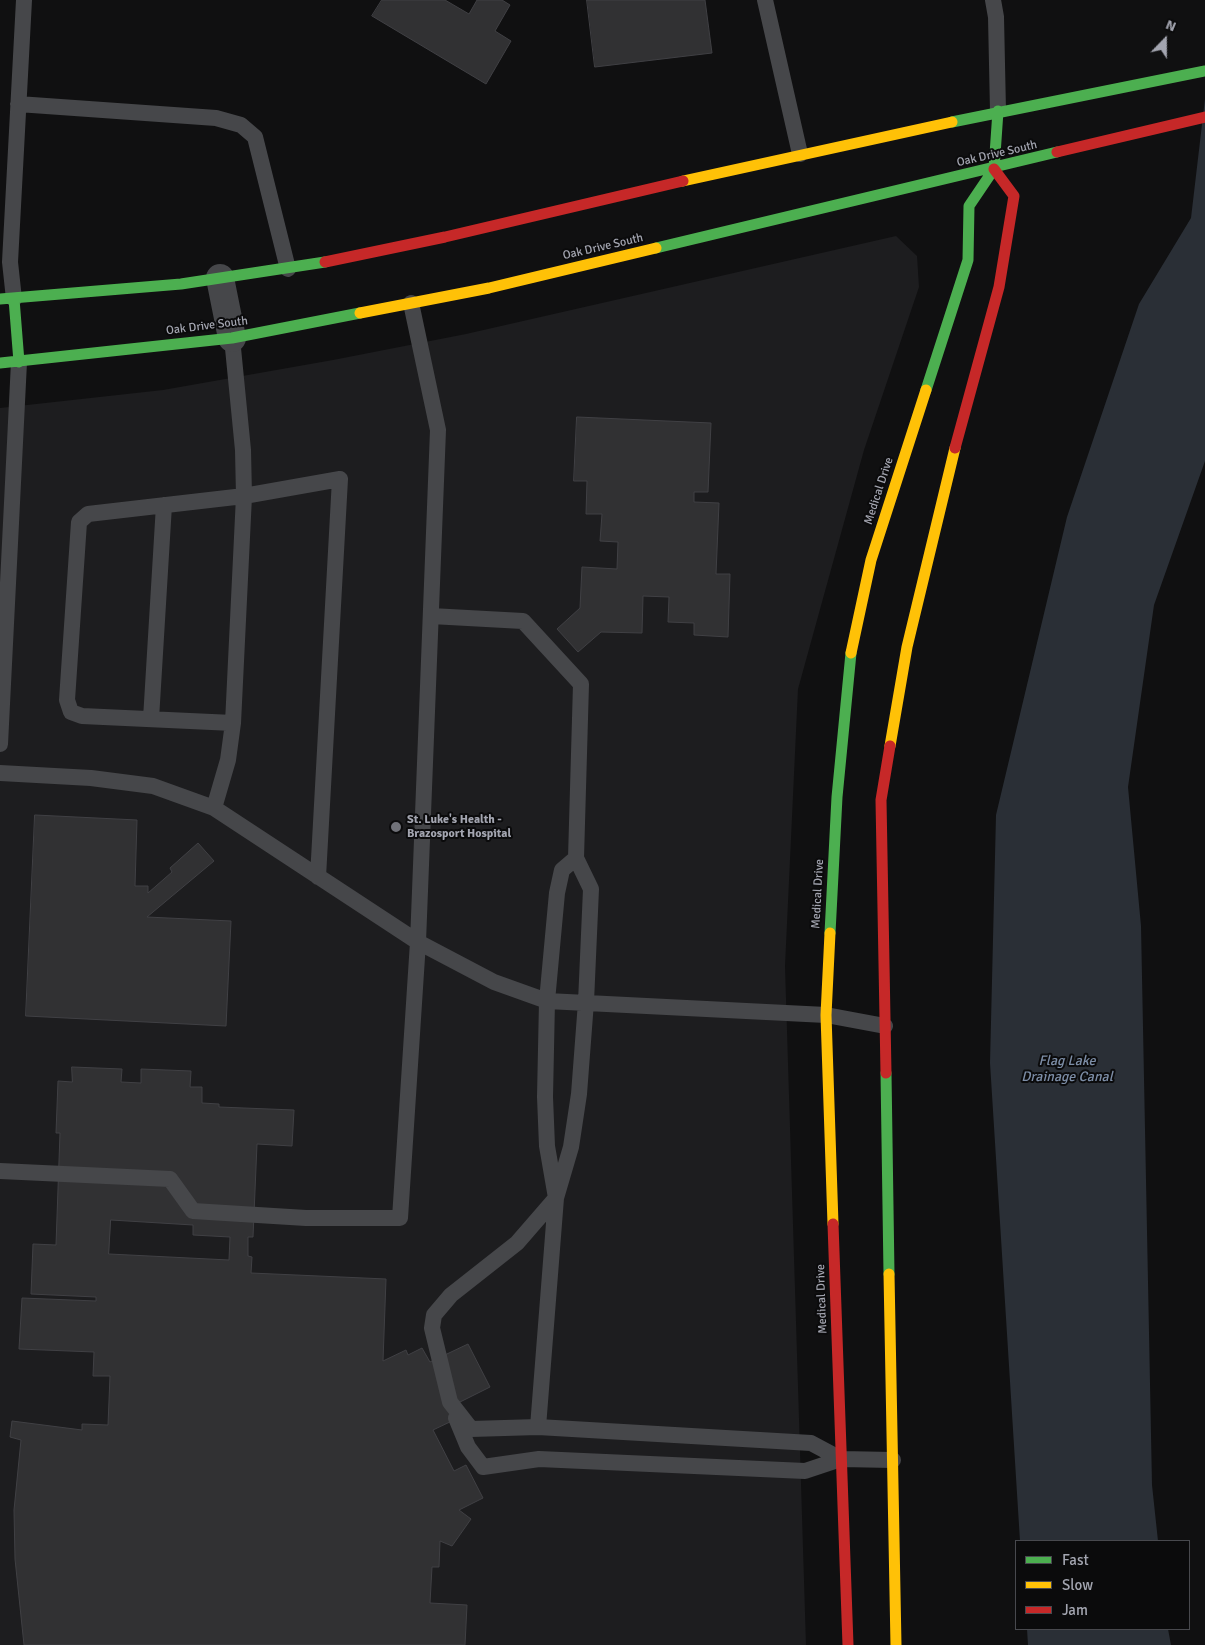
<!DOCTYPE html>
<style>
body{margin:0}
#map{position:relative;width:1205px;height:1645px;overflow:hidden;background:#101011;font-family:Signika,sans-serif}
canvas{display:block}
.legend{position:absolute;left:1015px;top:1540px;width:175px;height:90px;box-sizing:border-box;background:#0b0b0c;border:1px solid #48494e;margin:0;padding:6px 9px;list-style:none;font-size:15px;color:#a3a5b0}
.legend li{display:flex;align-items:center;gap:10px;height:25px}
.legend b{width:25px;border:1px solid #48494e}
.north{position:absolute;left:1140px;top:15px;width:50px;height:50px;-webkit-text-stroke:4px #0b0b0c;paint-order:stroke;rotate:22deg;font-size:14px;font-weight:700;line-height:20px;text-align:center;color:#a3a5b0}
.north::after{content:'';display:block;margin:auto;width:18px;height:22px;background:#a3a5b0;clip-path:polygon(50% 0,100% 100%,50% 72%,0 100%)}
</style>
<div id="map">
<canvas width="1205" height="1645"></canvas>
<ul class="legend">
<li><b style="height:6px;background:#4caf50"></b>Fast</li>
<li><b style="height:6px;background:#ffc107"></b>Slow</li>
<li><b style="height:6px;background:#c62828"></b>Jam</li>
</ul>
<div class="north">N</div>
</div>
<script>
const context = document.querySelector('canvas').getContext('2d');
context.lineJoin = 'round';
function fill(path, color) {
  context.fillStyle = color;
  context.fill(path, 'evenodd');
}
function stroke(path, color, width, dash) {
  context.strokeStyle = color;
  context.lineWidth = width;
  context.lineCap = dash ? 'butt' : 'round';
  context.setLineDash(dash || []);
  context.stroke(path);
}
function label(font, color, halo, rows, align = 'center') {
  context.font = font + ' Signika,sans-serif';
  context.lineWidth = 4;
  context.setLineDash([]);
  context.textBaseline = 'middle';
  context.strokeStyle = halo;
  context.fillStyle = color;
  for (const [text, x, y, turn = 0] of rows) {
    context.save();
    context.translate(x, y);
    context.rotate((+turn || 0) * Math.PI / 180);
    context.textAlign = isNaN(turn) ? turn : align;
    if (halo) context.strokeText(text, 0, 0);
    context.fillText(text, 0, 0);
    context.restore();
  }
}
fill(new Path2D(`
 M896,236L917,256L919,287L864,450L798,689L785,966L806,1645H0V408L163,390L333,360L466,334Z`), '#1d1d1f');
fill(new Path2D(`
 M1205,99V461L1154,605L1128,787L1141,926L1152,1485L1158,1541H1020L990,1063L996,815L1067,517L1139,304L1191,218Z
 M1027,1629H1168L1171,1645H1028Z`), '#2a2f36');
const building = new Path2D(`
 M382,0H445L469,14L477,0H502L510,5L495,31L511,41L486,84L372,16Z
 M587,0H705L712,53L595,67Z
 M577,417L711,423L708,492H694V502L719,503L716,574H730L728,637L694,635V623L668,622L669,597L643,596L642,633L601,632L578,652L557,629L580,608L582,567L617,569L618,542L600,541L602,514H586L587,481H574Z
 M35,815L137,820L135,886H148V893L172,872L170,868L198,843L214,861L147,917L231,921L226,1026L26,1016Z
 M72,1067L122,1069L121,1082L141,1083V1069L191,1071L190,1087H202V1103L219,1104V1107L294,1110L292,1146L257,1144L253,1237H248V1256L252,1257L251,1273L386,1279L383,1361L406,1350L408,1355L422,1348L430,1362L468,1344L490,1387L448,1408L454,1420L433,1430L454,1471L466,1465L483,1498L459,1510L471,1519L452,1546L440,1541L439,1567H432L430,1603L467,1605L465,1645H24L15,1559L14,1510L21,1440L10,1437L12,1421L82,1430V1424L108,1425L110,1376H93L94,1352L19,1349L22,1298L96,1301V1297L31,1294L33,1244L56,1245L60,1133H56L58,1081L72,1082ZM111,1220L193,1225V1235L230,1237L229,1260L109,1254Z`);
fill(building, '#313133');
stroke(building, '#404044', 1);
stroke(new Path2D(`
 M765,0L800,154
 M993,0L996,17L998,111
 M18,104L216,118L241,125L255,137L288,269
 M14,299L10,262L24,0
 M431,616L523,621L581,684L576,858
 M151,719L164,505
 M233,723L82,716L71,712L67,700L79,522L88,514L244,496L340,479L318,877
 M0,744L19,362
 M0,773L91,778L153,786L214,808L418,942L494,982L547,1001L826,1015L885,1026
 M214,808L228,760L233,723L244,496L243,450L232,338
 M0,1171L170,1179L193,1211L306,1218H400L418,942L438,430L411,303
 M556,1198L517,1243L451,1295L434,1315L432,1328L450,1402L471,1429L538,1427L811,1443L841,1459
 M456,1418L468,1447L483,1467L539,1459L805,1471L841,1459L893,1460
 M538,1427L556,1198L571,1147L579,1094L586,1002L591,889L576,858L562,870L557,893L547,1001L545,1097L547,1146L556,1198`), '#46474a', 16);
stroke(new Path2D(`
 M220,278L232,338`), '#46474a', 28);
stroke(new Path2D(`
 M952,122L1205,71
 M656,248L1057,152
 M0,299L181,284L325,262
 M14,299L19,362
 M0,363L232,338L360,313
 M926,390L968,260L969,206L994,169L998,111
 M830,933L837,797L851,653
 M886,1073L889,1274`), '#4caf50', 11);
stroke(new Path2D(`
 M683,181L952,122
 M360,313L489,288L656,248
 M851,653L871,560L926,390
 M890,746L907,647L955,448
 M830,933L826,1015L833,1224
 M889,1274L896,1645`), '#ffc107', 11);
stroke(new Path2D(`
 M1057,152L1205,117
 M325,262L445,237L683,181
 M955,448L999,287L1014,196L994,169
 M886,1073L881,800L890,746
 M833,1224L848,1645`), '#c62828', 11);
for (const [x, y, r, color] of [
 [396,827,6,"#707178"]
]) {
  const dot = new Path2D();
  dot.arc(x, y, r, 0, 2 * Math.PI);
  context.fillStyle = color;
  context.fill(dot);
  stroke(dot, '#0b0b0c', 2);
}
label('12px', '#a3a5b0', '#0b0b0c', [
 ["Oak Drive South",997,154,-13],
 ["Oak Drive South",603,247,-13],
 ["Oak Drive South",207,326,-7],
 ["Medical Drive",879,491,-72],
 ["Medical Drive",818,894,-87],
 ["Medical Drive",822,1299,-92]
]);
label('bold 12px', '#a3a5b0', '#0b0b0c', [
 ["St. Luke's Health -",407,820],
 ["Brazosport Hospital",407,834]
], 'left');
label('italic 14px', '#7d8ea7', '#0b0b0c', [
 ["Flag Lake",1067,1061],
 ["Drainage Canal",1067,1077]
]);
</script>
